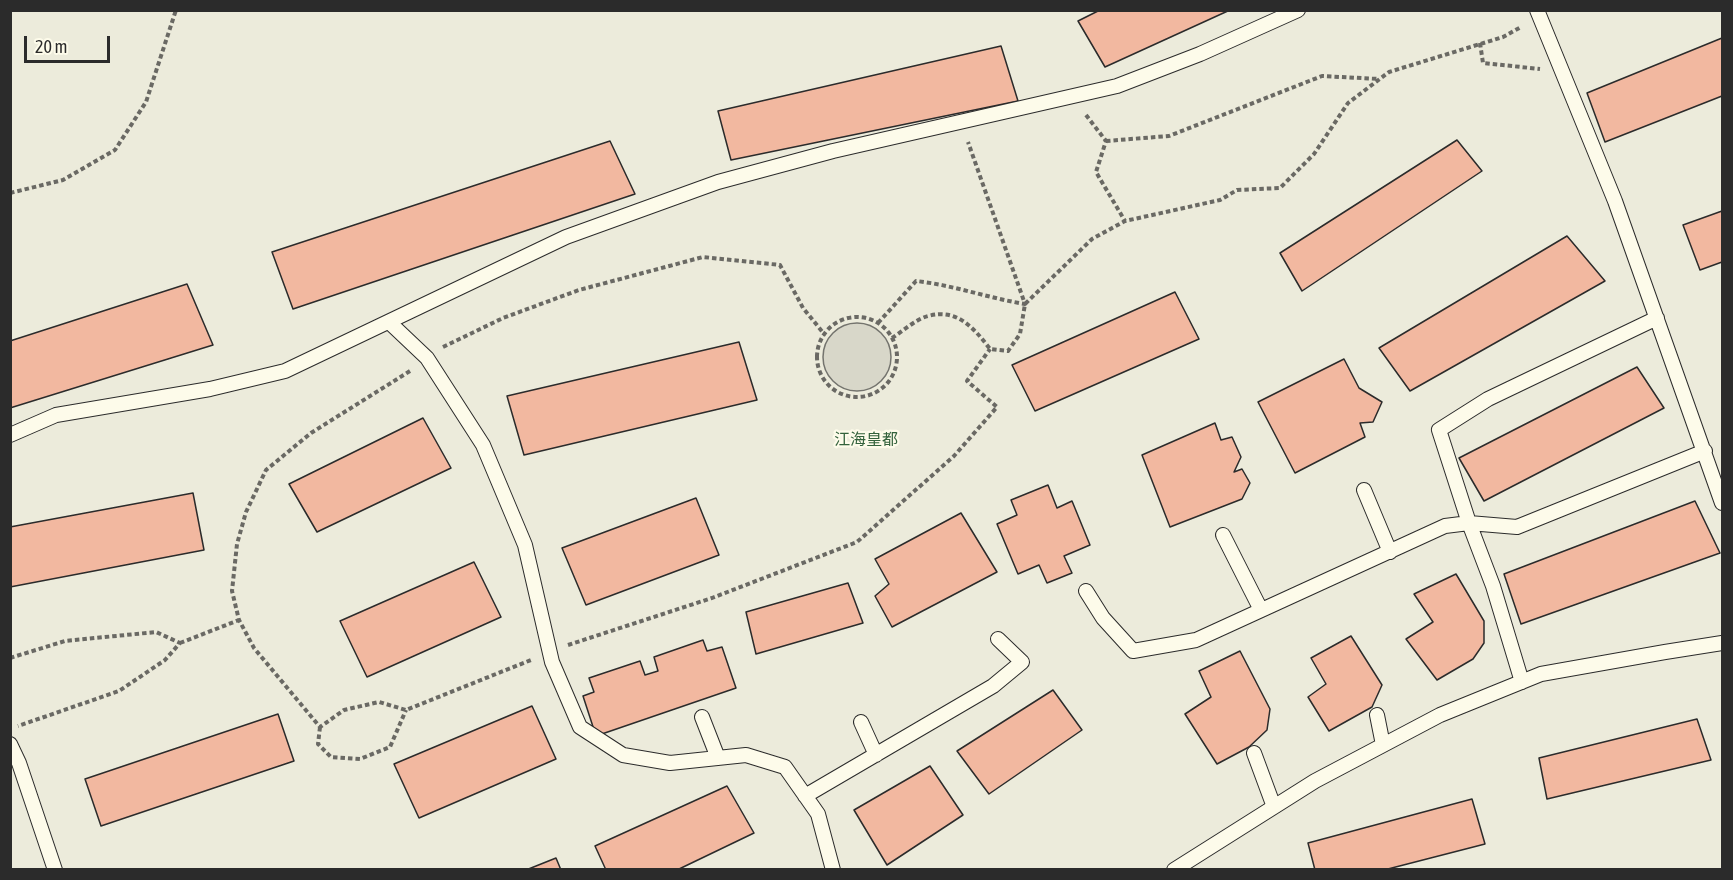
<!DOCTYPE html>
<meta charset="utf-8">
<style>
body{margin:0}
#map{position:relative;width:1733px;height:880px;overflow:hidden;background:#fdfbea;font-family:"Asap Condensed",sans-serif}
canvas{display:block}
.frame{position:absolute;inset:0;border:12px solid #2b2b2b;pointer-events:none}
.scale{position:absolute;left:24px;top:36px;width:86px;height:27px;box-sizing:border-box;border:3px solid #2b2b2b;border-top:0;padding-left:8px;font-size:18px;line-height:21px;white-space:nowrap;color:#2b2b2b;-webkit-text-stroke:4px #fdfbea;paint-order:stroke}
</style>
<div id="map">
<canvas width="1733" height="880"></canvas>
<div class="frame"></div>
<div class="scale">20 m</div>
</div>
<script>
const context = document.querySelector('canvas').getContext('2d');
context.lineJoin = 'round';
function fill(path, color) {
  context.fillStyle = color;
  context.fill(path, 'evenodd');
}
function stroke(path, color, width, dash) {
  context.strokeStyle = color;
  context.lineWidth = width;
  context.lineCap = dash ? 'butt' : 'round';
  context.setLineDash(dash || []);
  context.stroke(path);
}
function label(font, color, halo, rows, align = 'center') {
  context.font = font + ' "Asap Condensed","Noto Sans SC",sans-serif';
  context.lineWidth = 4.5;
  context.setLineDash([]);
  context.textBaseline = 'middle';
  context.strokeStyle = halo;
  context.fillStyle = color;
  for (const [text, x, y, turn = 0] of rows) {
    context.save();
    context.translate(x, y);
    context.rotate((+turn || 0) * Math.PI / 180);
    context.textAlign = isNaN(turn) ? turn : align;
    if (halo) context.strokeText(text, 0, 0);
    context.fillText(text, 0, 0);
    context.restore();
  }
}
const green = new Path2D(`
 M10,11H1722V869H11Z`);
fill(green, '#ecebdb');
stroke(green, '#74746e', 1.5);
const water = new Path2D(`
 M823 357a34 34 0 1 1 68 0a34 34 0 1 1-68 0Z`);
fill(water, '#d8d7c9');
stroke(water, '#74746e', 1.5);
const building = new Path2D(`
 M1100,10H1230L1105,67L1078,21Z
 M1722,38V96L1605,142L1587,93Z
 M1001,46L1018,101L731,160L718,111Z
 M1457,140L1482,171L1302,291L1280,253Z
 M610,141L635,194L293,309L272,252Z
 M1722,211V262L1700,270L1683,225Z
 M1567,236L1605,281L1410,391L1379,348Z
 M187,284L213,345L10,408V341Z
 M1175,292L1199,339L1035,411L1012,365Z
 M739,342L757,400L524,455L507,396Z
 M1344,359L1359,388L1382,402L1373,422L1360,423L1365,437L1295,473L1258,402Z
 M1637,367L1664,408L1484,501L1459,458Z
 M423,418L451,468L317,532L289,484Z
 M1215,423L1221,440L1232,437L1241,457L1234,472L1242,469L1250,483L1242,499L1170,527L1142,455Z
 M1048,485L1057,508L1072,501L1090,545L1064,556L1072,573L1047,583L1039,565L1018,574L997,524L1017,515L1011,500Z
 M193,493L204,550L10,587V527Z
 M696,498L719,555L586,605L562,548Z
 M1695,501L1720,553L1521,624L1504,574Z
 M961,513L997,572L892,627L875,596L889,584L875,559Z
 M474,562L501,617L367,677L340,621Z
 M1456,574L1484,621V643L1473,659L1437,680L1406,639L1433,622L1414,594Z
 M848,583L863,623L756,654L746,612Z
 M1351,636L1382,685L1372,707L1329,731L1308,697L1326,684L1311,658Z
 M703,640L707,651L722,647L736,688L596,736L583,696L594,692L589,678L640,661L645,675L658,671L654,657Z
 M1240,651L1270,709L1267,730L1249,747L1217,764L1185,714L1211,697L1199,671Z
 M1053,690L1082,730L989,794L957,751Z
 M532,706L556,759L419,818L394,764Z
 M278,714L294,761L101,826L85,779Z
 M1697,719L1711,760L1547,799L1539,758Z
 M930,766L963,815L887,865L854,810Z
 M727,786L754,833L677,870H606L595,846Z
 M1472,799L1485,844L1384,870H1315L1308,843Z
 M556,858L561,870H526Z`);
fill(building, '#f2b8a0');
stroke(building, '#2b2b2b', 1.5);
const lane = new Path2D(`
 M1537,10L1615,201L1722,503
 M1657,318L1488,399L1439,430L1469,523L1517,527L1705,451
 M389,322L427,358L483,445L525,545L552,662L580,727L623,755L670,763L746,755L785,767L818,814L833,870
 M10,435L56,415L210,389L285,371L566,237L718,182L833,151L1117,86L1200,54L1298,10
 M1364,490L1390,552
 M1223,535L1261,610
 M1086,591L1103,618L1133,651L1196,640L1445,526L1469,523L1493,586L1522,682
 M1377,715L1383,745
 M702,717L718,758
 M861,722L876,755
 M10,744L19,763L55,870
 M1254,753L1274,807
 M805,796L993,686L1022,662L998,639
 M1174,870L1315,781L1440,715L1541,674L1665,652L1722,643`);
stroke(lane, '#2b2b2b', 16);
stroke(new Path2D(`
 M1480,43L1483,63L1540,69
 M1086,115L1106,141L1096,172L1125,221
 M1106,141L1169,136L1322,76L1379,79
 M10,193L63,180L115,150L146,102L176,10
 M817 357a40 40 0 1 1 80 0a40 40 0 1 1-80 0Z
 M878,323L916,281C953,285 988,298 1025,304L968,142
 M892,338C903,331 916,319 928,316C957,308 974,328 990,349L1008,351L1020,334L1025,304L1092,239L1125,221L1220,200L1237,190L1280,188L1314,154L1348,103L1389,72L1503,37L1521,27
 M443,347L503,318L579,290L703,257L780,265L803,308L825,335
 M410,371L311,433L266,470L246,512L237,544L232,591L239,620L254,648L320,727L344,710L379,702L406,710L531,660
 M180,643L239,620
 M568,645L712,598L857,542L954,456L997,407L967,381L990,349
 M10,658L65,641L156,632L180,643L165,660L119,691L18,726
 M320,727L318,744L331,757L360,759L390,747L406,710`), '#6a6964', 4, [4.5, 3]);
stroke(lane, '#fdfbea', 14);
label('16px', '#34623c', '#fdfbea', [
 ["江海皇都",866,440]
]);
</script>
